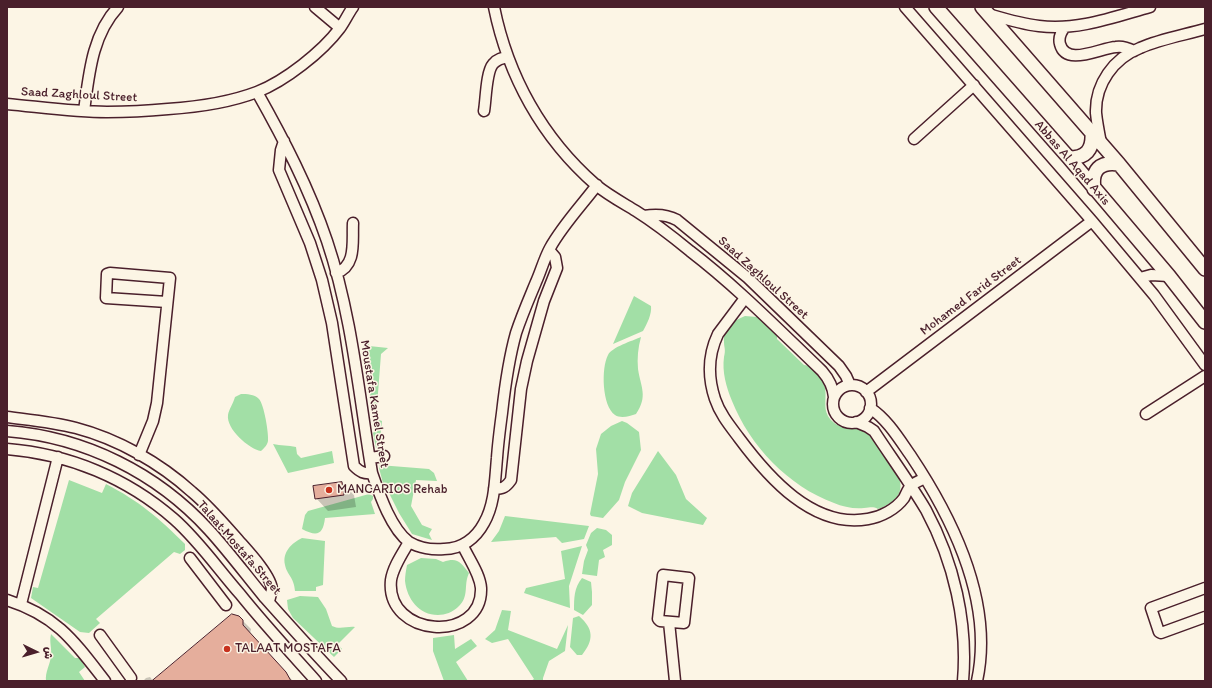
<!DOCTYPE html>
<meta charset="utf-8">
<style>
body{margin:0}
#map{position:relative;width:1212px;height:688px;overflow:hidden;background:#fcf5e5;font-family:Itim,"Playpen Sans Arabic",sans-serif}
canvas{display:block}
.frame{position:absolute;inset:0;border:8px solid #4a1f2b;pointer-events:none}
.north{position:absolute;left:16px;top:632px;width:40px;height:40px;-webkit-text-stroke:3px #fcf5e5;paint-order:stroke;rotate:95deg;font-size:11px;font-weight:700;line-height:16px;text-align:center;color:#4a1f2b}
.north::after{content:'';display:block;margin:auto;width:14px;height:18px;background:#4a1f2b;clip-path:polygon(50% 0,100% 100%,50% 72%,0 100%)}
</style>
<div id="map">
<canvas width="1212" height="688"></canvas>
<div class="frame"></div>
<div class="north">ش</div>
</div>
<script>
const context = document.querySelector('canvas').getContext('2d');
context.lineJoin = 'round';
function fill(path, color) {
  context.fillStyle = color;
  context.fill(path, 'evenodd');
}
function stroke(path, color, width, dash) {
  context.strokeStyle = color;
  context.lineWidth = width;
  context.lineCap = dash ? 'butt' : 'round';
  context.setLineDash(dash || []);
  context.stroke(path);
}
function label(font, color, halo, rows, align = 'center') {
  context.font = font + ' Itim,sans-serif';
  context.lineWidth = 3;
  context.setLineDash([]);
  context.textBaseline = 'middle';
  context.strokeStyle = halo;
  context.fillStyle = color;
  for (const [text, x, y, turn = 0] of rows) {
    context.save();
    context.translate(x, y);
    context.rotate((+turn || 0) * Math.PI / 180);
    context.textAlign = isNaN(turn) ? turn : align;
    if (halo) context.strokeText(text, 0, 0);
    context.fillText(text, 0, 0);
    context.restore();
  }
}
fill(new Path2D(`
 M634,296L651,306C652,314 647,324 643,331L613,344Z
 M745,316L757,317L777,335V339L804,365L810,366C815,372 824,380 825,388C827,400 822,410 831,420C842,432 857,425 868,433C874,438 881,451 886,458C890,464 897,471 899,478C905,495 892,504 878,509C872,506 870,508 864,508C854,509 843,507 834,503C788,486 750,446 732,401C726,386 722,372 724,357C726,349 724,348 724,342C723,327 733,321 745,316Z
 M641,337C638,348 637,358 638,369C641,388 648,396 636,414C630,416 621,419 615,415C602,406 601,368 608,355C612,347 632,341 641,337Z
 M369,343V346L388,348L381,354L376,419L382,421L379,448H376L373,433L375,431L363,345Z
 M241,394C247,394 254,394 259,399C264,404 269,434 268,441C267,446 264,448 261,451C249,449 226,429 228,415C229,409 233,404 235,397Z
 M622,421L627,423L639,432L641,450L625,482L619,500L603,518L591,516L590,514L598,474L596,449L601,434L611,426Z
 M273,444C281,446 288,445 296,447L297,454L301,458L332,451L334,463L288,473Z
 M658,451L676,475L686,499L707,518L703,525L642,513L628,506L632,493Z
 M379,465L429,469L434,473L437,481L416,480L411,506L422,525L432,529L429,534L432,540L412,534L399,513L389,493L384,487L379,468Z
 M69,480L102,493L106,484C139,501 159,518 185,544V550L180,554L174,552L96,619L100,623L89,633L80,632L31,598L33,587L38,588Z
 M369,494L373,496V499L371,502L375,514L325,518C323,535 317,537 302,529L305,515L308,511Z
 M505,516L589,526L584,539L562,543L556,537L491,542L499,531Z
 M597,528L606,530L612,535V545L603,550L605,557L599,560L597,576L582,574L584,561L588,550L586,545L591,533Z
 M302,538L325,541L323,585L316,587V591H295C294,577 287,575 285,565C282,552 292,543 302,538Z
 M582,546L569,586L570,608L524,593L526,588L565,579L561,551Z
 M421,558L436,559L443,562C458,557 460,562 469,573C463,586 470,596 458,607C453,612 445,615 438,615C419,615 407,599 405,581C405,576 406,570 407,565Z
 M582,578L591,582L592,592V605L583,615L574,610C574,598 574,588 582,578Z
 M300,596L318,597L326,609L332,626C340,630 347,626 355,627L338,644L342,649L334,657L293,618L288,609L287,600Z
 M502,610L511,611L508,630L557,649L568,625L565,651L549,661L543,678V681H531L534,679L508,639L492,643L485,639L495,630Z
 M579,616C594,629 594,640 582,655H577L570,647L573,618Z
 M51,634L75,658H80L85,667L79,672L85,681H46C45,672 50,665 51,656C52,648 49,642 51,634Z
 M454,635L455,649L471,639L477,646L456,662L468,681H444L433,651V638Z`), '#a2dfa6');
fill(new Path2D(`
 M342,483L354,495L356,507L328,511L316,498Z
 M239,617L251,629L250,634L293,681H143L146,678L150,677L153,681Z`), '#0003');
const building = new Path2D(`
 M342,482L344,495L315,499L313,486Z
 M232,614L239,616L243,620V625L286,672L291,681H152Z`);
fill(building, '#e5ae9c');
stroke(building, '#4a1f2b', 1);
const minor = new Path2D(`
 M315,7L340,28
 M494,7C508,76 542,138 596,185C608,195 623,203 636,211C655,223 673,237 690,251C737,287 779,330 822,371C829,379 833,387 834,397
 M905,7L1092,221L1154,295L1205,365
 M988,14C1005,19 1021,24 1039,26C1077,31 1114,17 1150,7
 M1065,27C1061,32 1058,37 1060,44C1066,67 1100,48 1116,47C1122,46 1128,48 1134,51
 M257,92C284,140 309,188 327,241C352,315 359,396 372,473C379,493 391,529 409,542C419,548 433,550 444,549C462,549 476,538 484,523C495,504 495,479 497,458C498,443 500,428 502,413C505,386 509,358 516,333C522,315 529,299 536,282C541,271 544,259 550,248C562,226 581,206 597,185
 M7,104C40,107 74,112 107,112C127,112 147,111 168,109C198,107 228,103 257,92C285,81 322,52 340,28C345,21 348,14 353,7
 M84,111C89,74 92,35 118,7
 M484,111C486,100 486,72 493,64C497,59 502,58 508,57
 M914,139L974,85
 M284,141L281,150L279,170L310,243L322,280L332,323L354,466C360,472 364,474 372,473
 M1101,143C1099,133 1097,123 1096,113C1095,84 1114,58 1140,48C1160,39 1184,35 1205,29
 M644,216C656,214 666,214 677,220L748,278L839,366L846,376L850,385
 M336,273C357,266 352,241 353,223
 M1140,278L1151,275L1169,276
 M745,298L718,334C708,355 708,378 715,399C720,414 730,426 739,438C768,477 813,529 868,519C881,517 896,509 904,498C906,494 908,488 912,485C916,482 921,480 925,478
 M833 404a19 19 0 1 1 38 0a19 19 0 1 1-38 0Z
 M866,392L1092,221
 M870,408C888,420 899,439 911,456C953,519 994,603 977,681
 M1146,414L1205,376
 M7,417C30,420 53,422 76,428C118,439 160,463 192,492C210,507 225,525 240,542C249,552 272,577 272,590C271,593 270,598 269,601
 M856,422L868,427L874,431C891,457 910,483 926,510C954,562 968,623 963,681
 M7,431C85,437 157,473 209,530C229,552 246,575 265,598C290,626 315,654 341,681
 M7,449C69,454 127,478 174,519C199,541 218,569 240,594C264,624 290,652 316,681
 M139,455L153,421L157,403L170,278L110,273L107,274L106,298L167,302
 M370,458L384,456
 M494,489C503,489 506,487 511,480L521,389L527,361L544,301L557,268L555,257L549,250
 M409,542C402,554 393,567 391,580C385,638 483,644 481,588C480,574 469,559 463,546
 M190,558L226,605
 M663,575L689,578L684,623L660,621L658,619Z
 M1205,588L1151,608L1159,632L1161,633L1205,617
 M7,600C57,616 74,641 105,681
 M21,604L58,457
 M669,622L675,681
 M100,635L131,678`);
const major = new Path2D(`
 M936,7L1069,158L1169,276L1205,322
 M982,7L1119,164L1205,269
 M1069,158C1086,158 1093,150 1092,133
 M1094,189C1091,170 1100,161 1119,164`);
stroke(minor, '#4a1f2b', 13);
stroke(major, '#4a1f2b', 16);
stroke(minor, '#fcf5e5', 10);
stroke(major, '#fcf5e5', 13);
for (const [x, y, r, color] of [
 [329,490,4,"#c8321e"],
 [227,649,4,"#c8321e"]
]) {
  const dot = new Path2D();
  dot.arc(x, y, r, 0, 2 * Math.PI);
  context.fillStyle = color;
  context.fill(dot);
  stroke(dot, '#fcf5e5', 1.5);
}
label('13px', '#4a1f2b', '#fcf5e5', [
 ["Saad Zaghloul Street",79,95,3],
 ["Abbas Al Aqad Axis",1072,163,49],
 ["Saad Zaghloul Street",763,278,42],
 ["Mohamed Farid Street",971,296,-37],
 ["Moustafa Kamel Street",374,404,81],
 ["Talaat Mostafa Street",239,548,49]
]);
label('13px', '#4a1f2b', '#fcf5e5', [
 ["MANCARIOS Rehab",337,490],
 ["TALAAT MOSTAFA",235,649]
], 'left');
</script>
